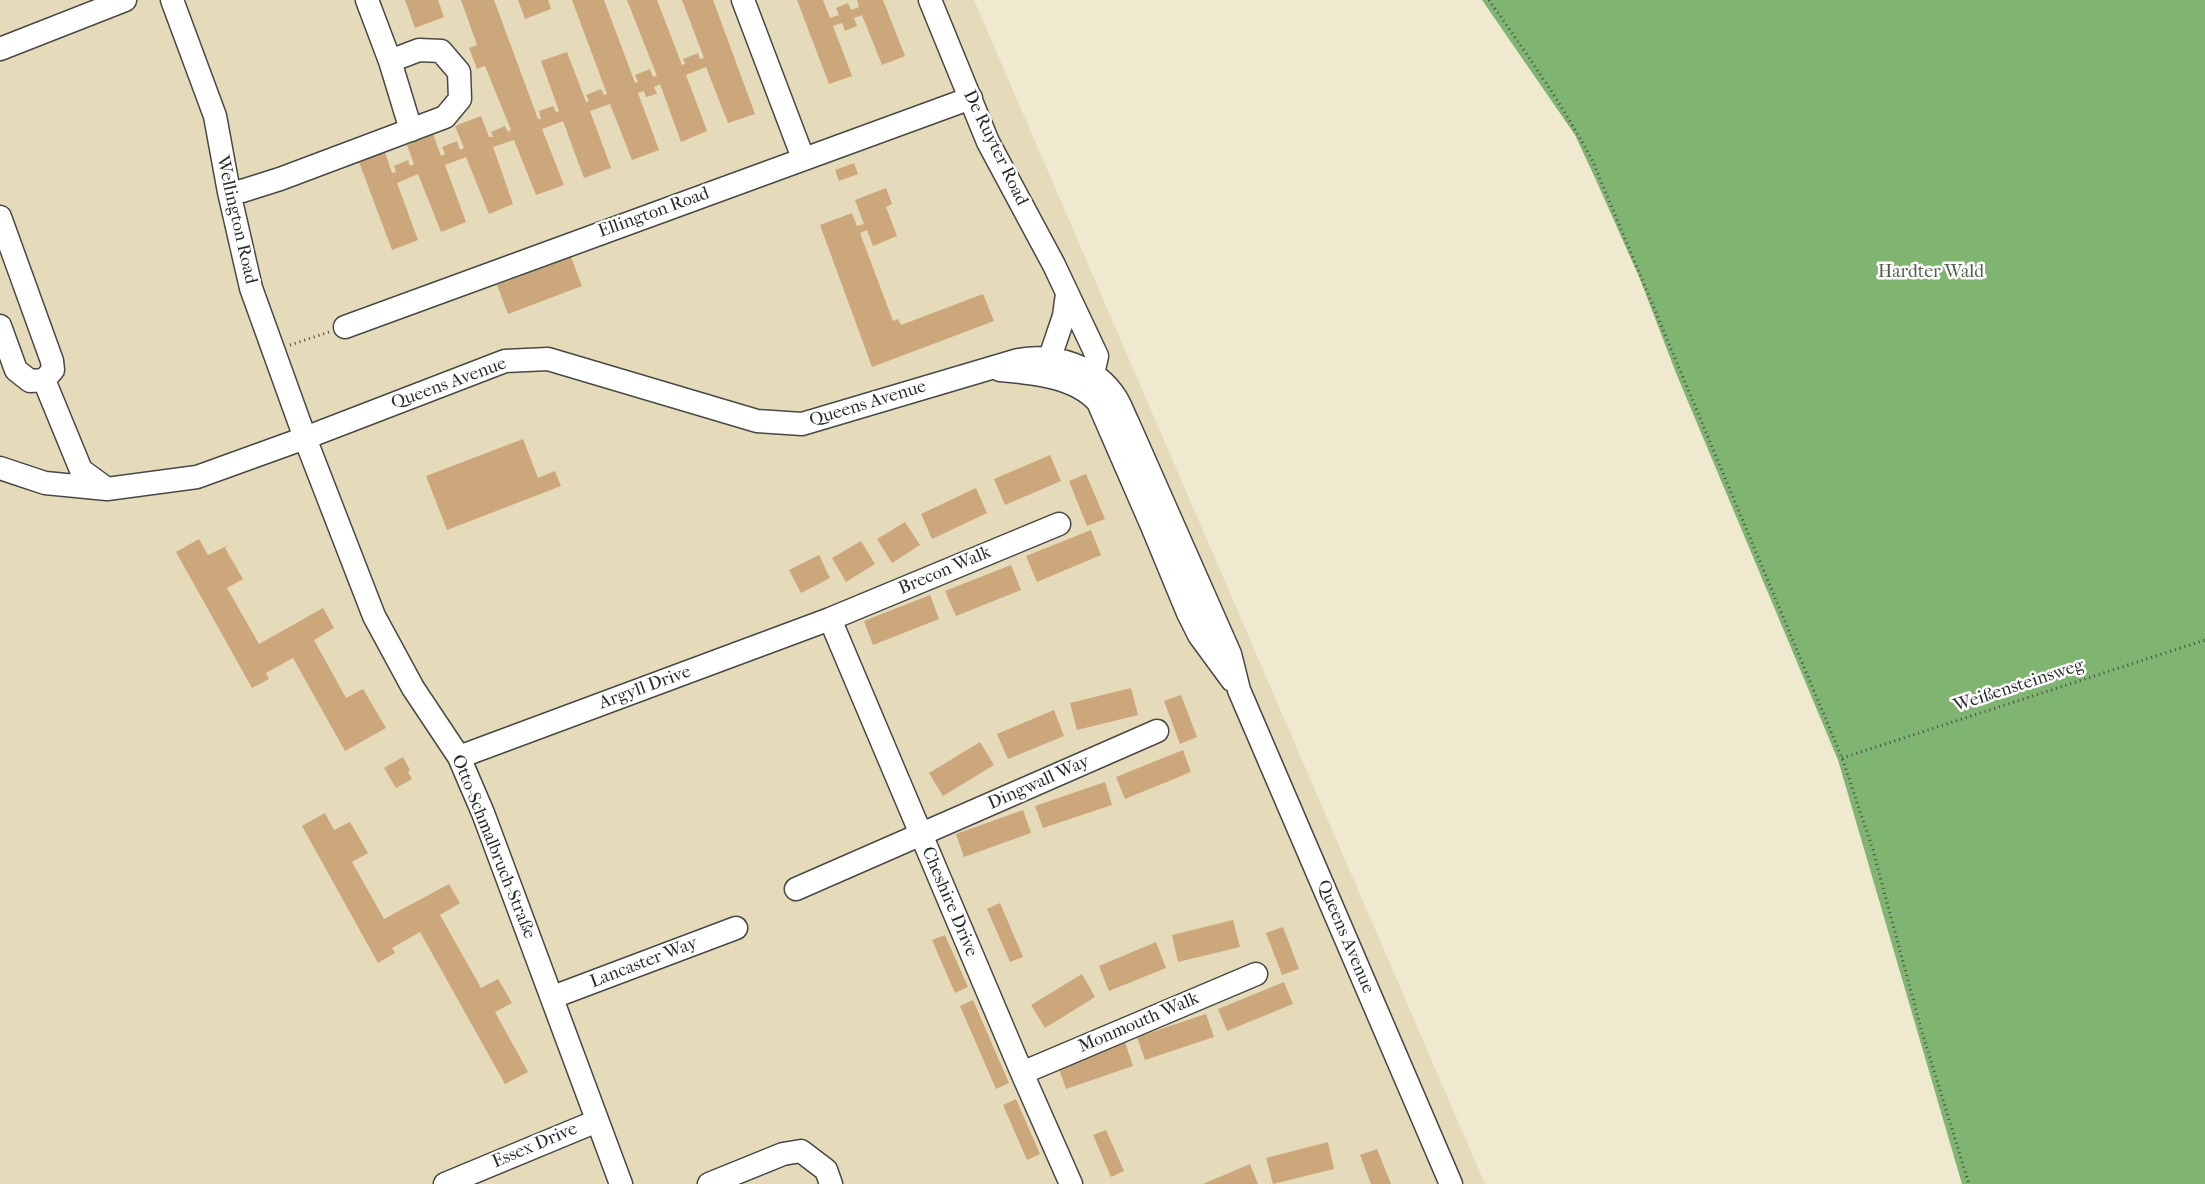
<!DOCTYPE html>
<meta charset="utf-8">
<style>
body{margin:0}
canvas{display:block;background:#efe9d0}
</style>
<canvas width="2205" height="1184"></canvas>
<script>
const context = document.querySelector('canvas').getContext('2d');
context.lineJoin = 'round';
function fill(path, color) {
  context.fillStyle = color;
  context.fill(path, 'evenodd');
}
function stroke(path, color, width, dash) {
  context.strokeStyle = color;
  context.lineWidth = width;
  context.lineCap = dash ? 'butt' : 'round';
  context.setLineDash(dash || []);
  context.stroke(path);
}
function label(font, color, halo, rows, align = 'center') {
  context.font = font + ' "IM FELL French Canon",serif';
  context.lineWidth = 5;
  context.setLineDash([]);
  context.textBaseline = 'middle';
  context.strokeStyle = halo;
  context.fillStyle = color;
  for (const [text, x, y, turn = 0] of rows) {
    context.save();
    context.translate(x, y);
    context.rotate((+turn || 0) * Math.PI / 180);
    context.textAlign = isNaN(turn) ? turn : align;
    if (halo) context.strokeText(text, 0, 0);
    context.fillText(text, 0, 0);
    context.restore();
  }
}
fill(new Path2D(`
 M0,0H974L1485,1184H0Z`), '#e5daba');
fill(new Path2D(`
 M1482,0H2205V1184H1962L1838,760L1676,373L1640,279L1596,180L1575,135Z`), '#7fb471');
fill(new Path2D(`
 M405,0H438L444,17L415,28Z
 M461,0H494L538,119H541L539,111L553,106L556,112L559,111L541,61L567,52L586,102L589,101L586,95L601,89L604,95L607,94L572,0H604L635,83L638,82L635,75L650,69L653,77L657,76L627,0H657L682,65L685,64L683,59L698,53L700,59L704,58L682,0H713L755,114L728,123L706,67L686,75L707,131L681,142L660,84L654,87L657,94L646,97L644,91L638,93L659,150L632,160L610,104L590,111L611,168L584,178L563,121L542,129L564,185L536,195L514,140L493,147L513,204L489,214L466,157L445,165L466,222L441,232L418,174L397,183L418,240L392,250L359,162L385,152L392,173L396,172L394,166L408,160L410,166L414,164L407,145L433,134L441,156L445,154L442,147L457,141L460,150L464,148L455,126L481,116L489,137H493L491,132L505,126L508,132L511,130L485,66L477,69L469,48L477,45Z
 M518,0H548L551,9L525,19Z
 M797,0H823L830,18L839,15L836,8L848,3L851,10L859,7L857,0H883L905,56L882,65L862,15L854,18L857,26L845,31L842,23L833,26L852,76L829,84Z
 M854,163L858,174L839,181L835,170Z
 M886,188L892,204L886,207L897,236L873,246L867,230L860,233L893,321L898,319L901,325L983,294L994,321L872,367L820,225L852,213L857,226L864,224L855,200Z
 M571,257L582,286L508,314L497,285Z
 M523,439L538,478L555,471L561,486L447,530L426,476Z
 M1050,455L1061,481L1005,505L994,479Z
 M1086,474L1105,519L1087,526L1069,481Z
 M976,488L987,513L932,539L921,514Z
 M905,522L920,545L892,563L877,539Z
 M1091,530L1101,555L1037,582L1026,556Z
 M199,539L208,555L229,545L225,548L243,579L227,588L259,644L323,608L334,628L314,640L346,698L363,689L386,728L345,751L293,658L266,673L269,679L252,688L176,552Z
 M861,541L875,564L846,582L832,558Z
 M819,555L830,578L801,593L789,570Z
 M1011,565L1021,590L956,616L945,591Z
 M930,595L939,619L873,645L864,621Z
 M1131,688L1138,715L1077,730L1070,703Z
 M1181,695L1197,737L1180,744L1164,701Z
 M1054,710L1064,736L1008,759L997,734Z
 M980,742L994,765L943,796L929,773Z
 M1183,750L1191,772L1125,799L1116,777Z
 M403,757L410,770L408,772L412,779L396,788L384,768Z
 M1105,782L1112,805L1043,828L1035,806Z
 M1023,810L1031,833L964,857L956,834Z
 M325,813L334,830L350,822L368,853L352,862L384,919L449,884L460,903L440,915L481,988L498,979L512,1003L495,1012L528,1072L505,1084L420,932L392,948L395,953L378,963L302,826Z
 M1000,903L1023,957L1010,962L987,909Z
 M1233,920L1240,947L1178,962L1172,935Z
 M1283,927L1299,969L1282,975L1266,933Z
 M945,935L968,987L955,993L932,940Z
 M1156,942L1166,968L1109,991L1099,966Z
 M1082,974L1095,997L1045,1028L1031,1005Z
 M1284,982L1293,1004L1227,1031L1218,1009Z
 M973,1000L1009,1083L996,1089L960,1006Z
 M1206,1014L1214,1037L1145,1060L1137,1037Z
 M1125,1042L1133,1066L1066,1089L1058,1066Z
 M1016,1099L1040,1154L1027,1160L1003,1105Z
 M1106,1130L1124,1171L1111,1177L1093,1135Z
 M1328,1142L1334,1169L1273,1184L1266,1158Z
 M1377,1149L1391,1184H1371L1360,1155Z
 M1250,1164L1258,1184H1203Z`), '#cda77c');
const minor = new Path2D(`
 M172,0L215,116L229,192L251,288L305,438L374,616L413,688L459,757L483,813L621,1184
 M743,0L803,158
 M930,0L988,142L1054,265L1097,356L1093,374L1086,387
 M0,49L125,0
 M390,61L411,130
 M229,192L242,191L280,179L445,117L460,99L459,72L441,51L419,50L390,61L367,0
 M0,217L52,361L53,370L44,380L30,381L16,370L0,326
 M345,327L971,98
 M1000,370C1033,373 1075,376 1098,402L1152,526L1188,613L1199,635L1232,680
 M1045,372L1064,316L1067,294
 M44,380L81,470L107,489
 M0,468L45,483L107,489L197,477L305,438L505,361L548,359L757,421L802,424L1018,360C1055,354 1095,365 1116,398C1121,406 1124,415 1128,423L1230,654L1239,690L1451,1184
 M830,619L1022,1073L1071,1184
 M459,757L830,619L1059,524
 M796,889L1157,731
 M553,997L736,928
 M1022,1073L1256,974
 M445,1184L597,1121
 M709,1184L783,1154L801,1151L826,1170L831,1184`);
stroke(minor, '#484844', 25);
stroke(new Path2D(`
 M1489,0C1526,53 1563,105 1593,162L1842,758L1873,850L1921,1029L1969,1184
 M290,345L329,332
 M1842,758L2205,640`), '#484844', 3, [1, 4]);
stroke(minor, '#fff', 22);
label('18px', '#2b2b2b', '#fff', [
 ["De Ruyter Road",995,148,64],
 ["Ellington Road",654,213,-20],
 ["Wellington Road",236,220,77],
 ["Queens Avenue",449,384,-20],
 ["Queens Avenue",868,404,-17],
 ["Brecon Walk",945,571,-23],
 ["Weißensteinsweg",2019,686,-18],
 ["Argyll Drive",645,688,-20],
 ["Dingwall Way",1039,783,-24],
 ["Otto-Schmalbruch-Straße",493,847,68],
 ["Cheshire Drive",949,902,67],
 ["Queens Avenue",1345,937,67],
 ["Lancaster Way",644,963,-21],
 ["Monmouth Walk",1139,1023,-23],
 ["Essex Drive",535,1146,-23]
]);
label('18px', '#4e5d45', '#fff', [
 ["Hardter Wald",1931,273]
]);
</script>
